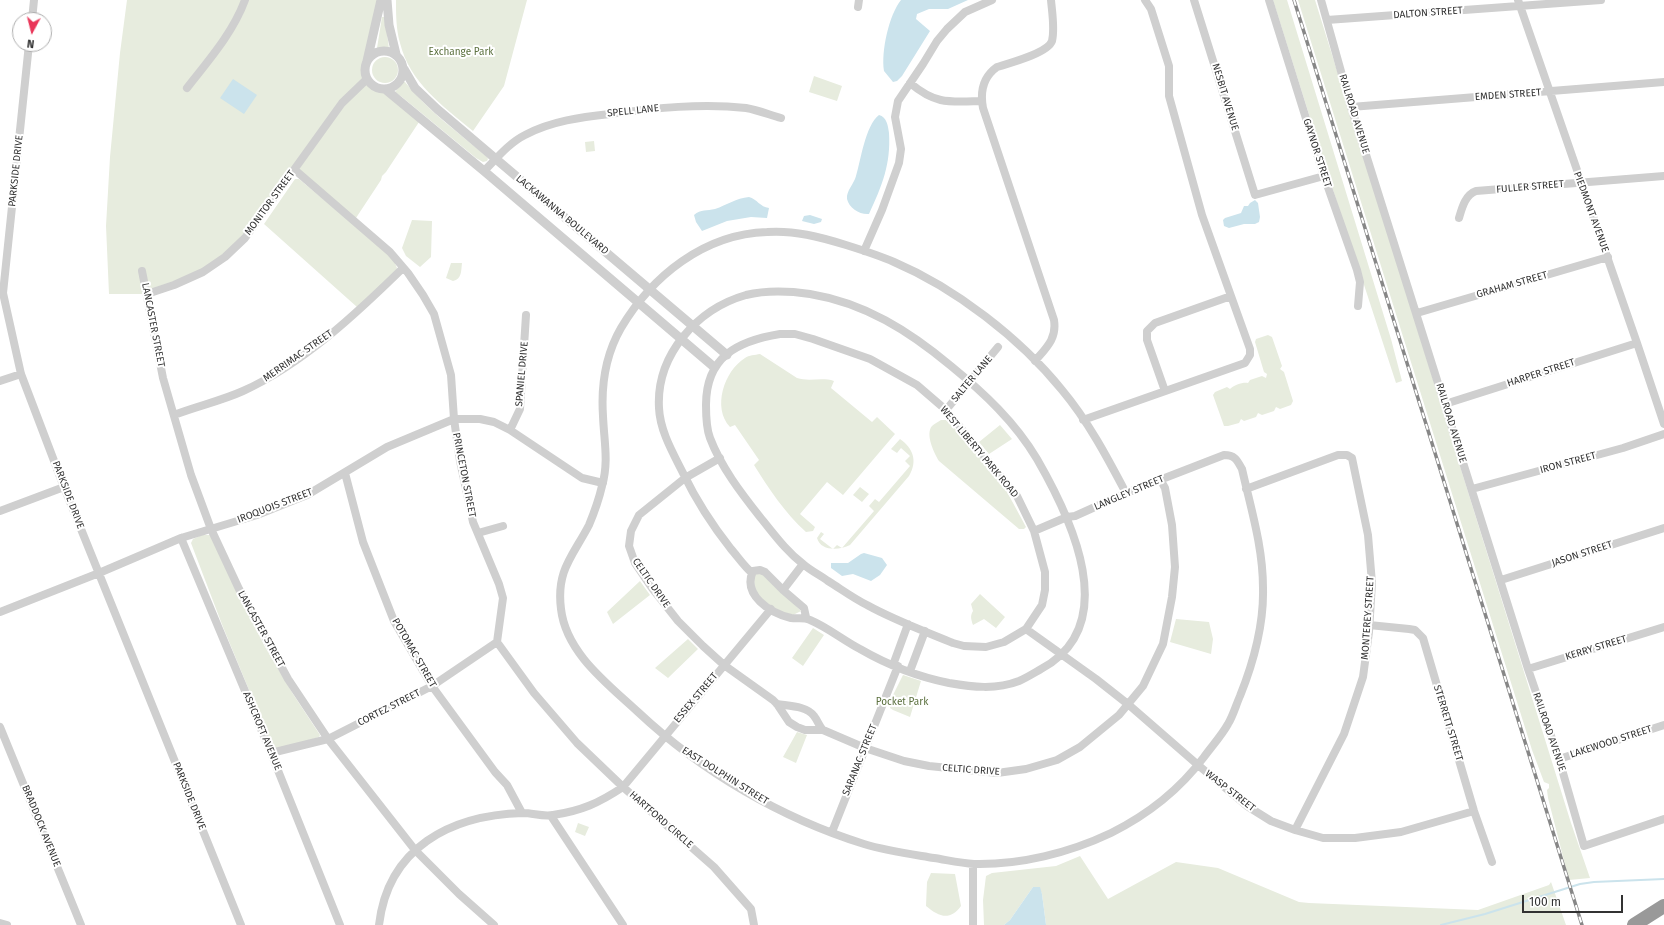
<!DOCTYPE html>
<style>
body{margin:0}
#map{position:relative;width:1664px;height:925px;overflow:hidden;background:#fff;font-family:"Fira Sans",sans-serif}
canvas{display:block}
.north{position:absolute;left:12px;top:12px;width:40px;height:40px;box-sizing:border-box;background:#fff;border:1px solid #adadad;border-radius:50%;rotate:187deg;font-size:11px;font-weight:700;line-height:16px;text-align:center;color:#323232}
.north::after{content:'';display:block;margin:auto;width:14px;height:18px;background:#e93558;clip-path:polygon(50% 0,100% 100%,50% 72%,0 100%)}
.scale{position:absolute;left:1522px;top:895px;width:101px;height:18px;box-sizing:border-box;border:2px solid #323232;border-top:0;padding-left:5px;font-size:12px;line-height:14px;white-space:nowrap;color:#323232;-webkit-text-stroke:3px #fff;paint-order:stroke}
</style>
<div id="map">
<canvas width="1664" height="925"></canvas>
<div class="north">N</div>
<div class="scale">100 m</div>
</div>
<script>
const context = document.querySelector('canvas').getContext('2d');
context.lineJoin = 'round';
function fill(path, color) {
  context.fillStyle = color;
  context.fill(path, 'evenodd');
}
function stroke(path, color, width, dash) {
  context.strokeStyle = color;
  context.lineWidth = width;
  context.lineCap = dash ? 'butt' : 'round';
  context.setLineDash(dash || []);
  context.stroke(path);
}
function label(font, color, halo, rows, align = 'center') {
  context.font = font + ' "Fira Sans",sans-serif';
  context.lineWidth = 4;
  context.setLineDash([]);
  context.textBaseline = 'middle';
  context.strokeStyle = halo;
  context.fillStyle = color;
  for (const [text, x, y, turn = 0] of rows) {
    context.save();
    context.translate(x, y);
    context.rotate((+turn || 0) * Math.PI / 180);
    context.textAlign = isNaN(turn) ? turn : align;
    if (halo) context.strokeText(text, 0, 0);
    context.fillText(text, 0, 0);
    context.restore();
  }
}
fill(new Path2D(`
 M127,0H381L365,67C365,80 372,88 385,89L421,119L386,172L382,176L381,180L354,221L295,170L245,238L203,272L147,294H109L106,226L110,157L120,53Z
 M396,0H527L504,86L473,131C442,105 410,83 400,43C396,29 396,14 396,0Z
 M1273,0H1287L1391,339L1402,381L1396,383L1323,159Z
 M1298,0H1315L1571,823L1590,878L1569,880L1548,798L1547,790L1549,788V784L1544,782L1532,750Z
 M382,17H385L389,49L377,48Z
 M372 70a13 13 0 1 1 26 0a13 13 0 1 1-26 0Z
 M814,76L842,86L837,101L809,92Z
 M403,82H405C428,111 459,133 487,157L488,159L487,161L483,162L476,158L402,97L395,92Z
 M594,141L595,151L586,152L585,142Z
 M295,179H299L377,244L394,261L397,268L396,271L357,307L264,224Z
 M412,220L432,221L431,257L420,267L406,256L402,248Z
 M451,263H462C461,271 462,279 453,281L446,278Z
 M1268,335L1272,337L1282,366L1280,369L1284,372L1293,401L1291,405L1280,409L1276,407L1274,411L1262,415L1258,413L1256,417L1244,421L1241,419L1239,423L1228,426H1224L1213,395L1215,392L1227,387L1230,389C1234,385 1243,382 1248,383L1250,380L1262,376L1266,378L1267,374L1264,372L1255,342L1256,339Z
 M760,354L797,378C809,382 822,377 834,381L831,388L872,422L877,417L895,434L843,495L827,482L800,514L815,527L813,531L806,532C785,513 769,489 754,465L759,460L735,425L730,427C712,408 724,371 745,358C749,355 755,355 760,354Z
 M941,420H946L952,425L991,470L1006,490L1026,527L1024,529H1019L939,461C934,453 925,434 932,426C934,424 938,422 941,420Z
 M1000,425L1012,439L989,454L979,442Z
 M900,439C913,448 918,461 909,476L850,545C840,550 821,552 817,538L821,532L824,534L820,539L833,549L837,545L842,548L874,511L869,506L875,499L879,502L910,466L905,461L910,456L901,448L897,453L891,449Z
 M860,487L869,494L862,502L853,495Z
 M202,535H210L264,645L293,694L320,735L319,737L283,748H273L223,627L191,543L193,539Z
 M762,572L801,611L791,616C770,606 753,602 754,575Z
 M640,581L650,595L613,624L607,612Z
 M980,594L1005,617L996,628L984,619L973,625C971,619 970,616 973,611L971,604Z
 M1176,619L1209,622L1213,639L1211,654L1170,642Z
 M813,628L824,635L803,666L792,658Z
 M688,639L698,649L668,678L655,668Z
 M903,675L921,681L910,717L893,710L890,708L892,697Z
 M797,732L807,735L796,763L783,757Z
 M578,823L589,827L585,836L575,832Z
 M1080,856L1108,899L1176,862L1218,868L1299,902L1309,903L1478,910L1549,885L1551,882L1566,925H1046L1042,894L1039,887H1033L1010,920L1004,925H984L983,900L986,876L992,873L1056,866Z
 M931,873L955,874L961,906C950,921 939,917 926,906L927,882Z`), '#e7ecde');
fill(new Path2D(`
 M901,0H968L948,9H929L917,14L916,19L930,31L902,76L897,81L893,82L884,71C881,51 889,15 901,0Z
 M233,79L257,95L244,114L220,98Z
 M879,115C887,117 888,126 889,133C891,164 882,186 869,214C860,215 849,208 847,199C846,191 854,184 856,176C861,160 865,126 879,115Z
 M749,197C757,199 760,207 769,208L767,218L751,217L727,221L702,231L696,222L694,215C701,209 707,211 715,209C727,205 736,198 749,197Z
 M1255,200L1258,203L1260,217L1259,222L1255,224H1244L1229,228L1224,226L1223,220L1225,218L1241,213L1244,206H1248L1250,203Z
 M810,215L822,219L821,222L814,224L802,221L804,216Z
 M864,553L882,558L887,565L880,575L871,581L853,574L842,576L831,568V563H848L861,554Z
 M1033,887H1040L1042,894L1046,925H1004L1010,920Z`), '#cbe3ec');
stroke(new Path2D(`
 M1441,925L1485,914L1580,884L1594,882L1664,879`), '#cbe3ec', 2);
stroke(new Path2D(`
 M1145,0L1151,9L1169,66V96L1202,215L1231,296
 M1194,0L1255,195L1324,176
 M1269,0L1324,176L1357,270L1360,282L1358,306
 M1321,0L1351,107L1528,669L1559,759L1584,846L1664,819
 M1518,0L1637,343L1664,424
 M858,7L859,0
 M32,20L34,0
 M1327,20L1601,0
 M29,44L3,293L21,374L64,487L241,925
 M910,83C936,105 950,102 982,101
 M187,88C208,61 233,33 245,0
 M1351,107L1664,82
 M295,170L390,252L408,273L423,295L434,314L451,375L454,419L460,461L473,522L499,584L503,598L497,642L534,693L577,743L623,787L771,609
 M484,171C497,158 509,143 525,135C551,121 582,117 610,114C655,108 702,103 746,108C758,110 770,115 781,118
 M1459,218C1462,208 1465,195 1476,191L1664,176
 M864,251L882,210L899,163L901,149L895,117L898,101L923,64L937,41L947,29L965,12L992,0
 M142,271L163,378L191,475L211,529L239,589L288,679L328,739L415,850L459,894L494,925
 M147,294L174,285L203,272L225,257L245,238L342,103L367,79
 M1417,313L1608,257
 M780,334H795L813,339L870,359L917,385L946,410L1017,496L1034,531L1045,572V590L1042,605L1026,629L1004,642L986,647L964,646L953,643C924,631 894,620 867,605C853,598 841,589 828,581C820,575 811,571 803,564C786,551 774,534 760,517C741,493 721,467 710,438C706,428 706,416 706,405C706,357 737,341 780,334Z
 M1035,361C1046,348 1057,339 1054,320L983,108C980,92 983,77 997,67C1010,63 1048,53 1052,41C1055,29 1052,12 1051,0
 M0,381L21,374
 M1445,404L1637,343
 M946,410L998,347
 M174,415C197,406 221,401 243,391C303,364 357,313 403,268
 M1083,420L1245,363L1250,355V349L1231,296L1155,323L1147,331V340L1165,391
 M510,430L520,409L526,315
 M720,458L685,478L639,515L631,531L629,546L635,563L652,588L678,621L703,646L724,665L773,700L777,704L789,722L797,727L805,730H823L865,748L904,761L929,766L997,773L1026,769L1057,760L1080,747L1119,715L1143,686L1163,644L1172,597L1175,567L1172,525L1165,488L1160,479
 M345,473L363,542L394,621L432,686L495,772L507,785L522,813
 M1246,489L1338,455H1347L1352,458L1368,535L1372,583L1369,632L1363,677L1344,734L1295,830
 M1472,489L1623,448L1664,434
 M0,511L64,487
 M1034,531L1067,517L1075,516L1126,493L1224,455C1235,455 1237,460 1242,469C1251,509 1263,547 1263,588C1264,626 1254,661 1240,696C1236,705 1233,716 1228,724C1222,735 1212,746 1204,757C1180,789 1147,815 1111,833C1069,853 1020,865 974,864C960,863 947,860 934,858C910,854 887,851 864,844C781,818 702,772 638,712C608,684 566,653 561,609C556,570 573,556 589,525C594,513 599,499 602,486C609,462 604,441 603,416C601,386 606,354 621,328C652,276 704,234 767,232C794,230 820,237 846,245C862,250 878,255 894,262C955,288 1020,338 1062,390C1088,421 1107,457 1126,493
 M478,533L503,526
 M181,538L271,753L340,925
 M752,573C744,566 738,557 731,549C712,525 696,500 683,473C673,453 660,431 659,408C656,355 697,309 746,295C767,290 789,291 810,294C865,303 909,331 951,366C984,393 1015,422 1037,459C1071,518 1123,625 1041,669C1034,673 1026,678 1019,681C996,690 972,687 949,683C919,677 886,664 860,649C843,640 827,627 810,620C804,617 798,619 791,618C770,613 742,595 753,571L760,570L765,572L783,590L804,608L806,617
 M1501,580L1664,528
 M783,590L803,564
 M0,612L99,573L181,538L257,515L307,495L387,447L454,419H480L494,422L510,430L582,478L603,483
 M1369,625L1409,629L1415,630L1423,638L1474,811L1492,862
 M1026,629L1096,679L1129,705L1198,765L1247,806L1271,821L1295,830L1323,838H1355L1401,832L1474,811
 M893,665L908,624
 M1528,669L1664,627
 M910,671L925,631
 M777,704C789,706 807,706 814,716C818,721 819,726 823,730
 M0,727L81,925
 M271,753L328,739L432,686L497,642
 M1559,759L1664,725
 M551,816L623,925
 M832,832L898,666
 M0,923L7,925
 M379,925C388,848 450,815 523,813C533,813 543,817 553,815C581,811 599,803 623,787L714,867L751,909L754,925
 M973,925V864`), '#cfcfcf', 8);
stroke(new Path2D(`
 M387,0L389,25L396,54
 M365 70a19 19 0 1 1 38 0a19 19 0 1 1-38 0Z
 M367,61L381,0
 M404,69L415,88L437,109L727,355
 M385,89L484,171L714,367`), '#cfcfcf', 9);
stroke(new Path2D(`
 M1634,925L1664,906`), '#999', 14);
const rail = new Path2D(`
 M1294,0L1582,925`);
stroke(rail, '#878787', 3.5);
stroke(rail, '#fff', 2, [6]);
label('10px', '#323232', '#fff', [
 ["DALTON STREET",1428,13,-4],
 ["EMDEN STREET",1508,95,-4],
 ["NESBIT AVENUE",1225,97,73],
 ["SPELL LANE",633,111,-6],
 ["RAILROAD AVENUE",1354,114,73],
 ["GAYNOR STREET",1317,153,72],
 ["PARKSIDE DRIVE",16,171,-84],
 ["FULLER STREET",1530,187,-5],
 ["MONITOR STREET",270,203,-54],
 ["PIEDMONT AVENUE",1591,212,70],
 ["LACKAWANNA BOULEVARD",562,215,40],
 ["GRAHAM STREET",1512,285,-16],
 ["LANCASTER STREET",153,325,79],
 ["MERRIMAC STREET",298,356,-35],
 ["HARPER STREET",1541,373,-18],
 ["SPANIEL DRIVE",522,374,-85],
 ["SALTER LANE",972,379,-50],
 ["RAILROAD AVENUE",1451,423,73],
 ["WEST LIBERTY PARK ROAD",979,452,50],
 ["IRON STREET",1568,463,-15],
 ["PRINCETON STREET",464,475,79],
 ["LANGLEY STREET",1129,493,-23],
 ["PARKSIDE DRIVE",68,495,69],
 ["IROQUOIS STREET",275,506,-21],
 ["JASON STREET",1582,554,-18],
 ["CELTIC DRIVE",651,583,55],
 ["MONTEREY STREET",1368,618,-86],
 ["LANCASTER STREET",261,629,61],
 ["KERRY STREET",1596,648,-17],
 ["POTOMAC STREET",414,653,60],
 ["ESSEX STREET",696,698,-50],
 ["CORTEZ STREET",389,708,-27],
 ["STERRETT STREET",1448,723,73],
 ["ASHCROFT AVENUE",262,731,67],
 ["RAILROAD AVENUE",1549,732,71],
 ["LAKEWOOD STREET",1611,742,-18],
 ["SARANAC STREET",860,760,-68],
 ["CELTIC DRIVE",971,770,4],
 ["EAST DOLPHIN STREET",725,776,32],
 ["WASP STREET",1230,791,38],
 ["PARKSIDE DRIVE",189,796,68],
 ["HARTFORD CIRCLE",661,820,41],
 ["BRADDOCK AVENUE",41,826,68]
]);
label('10px', '#5b703e', '#fff', [
 ["Exchange Park",461,52],
 ["Pocket Park",902,702]
]);
</script>
